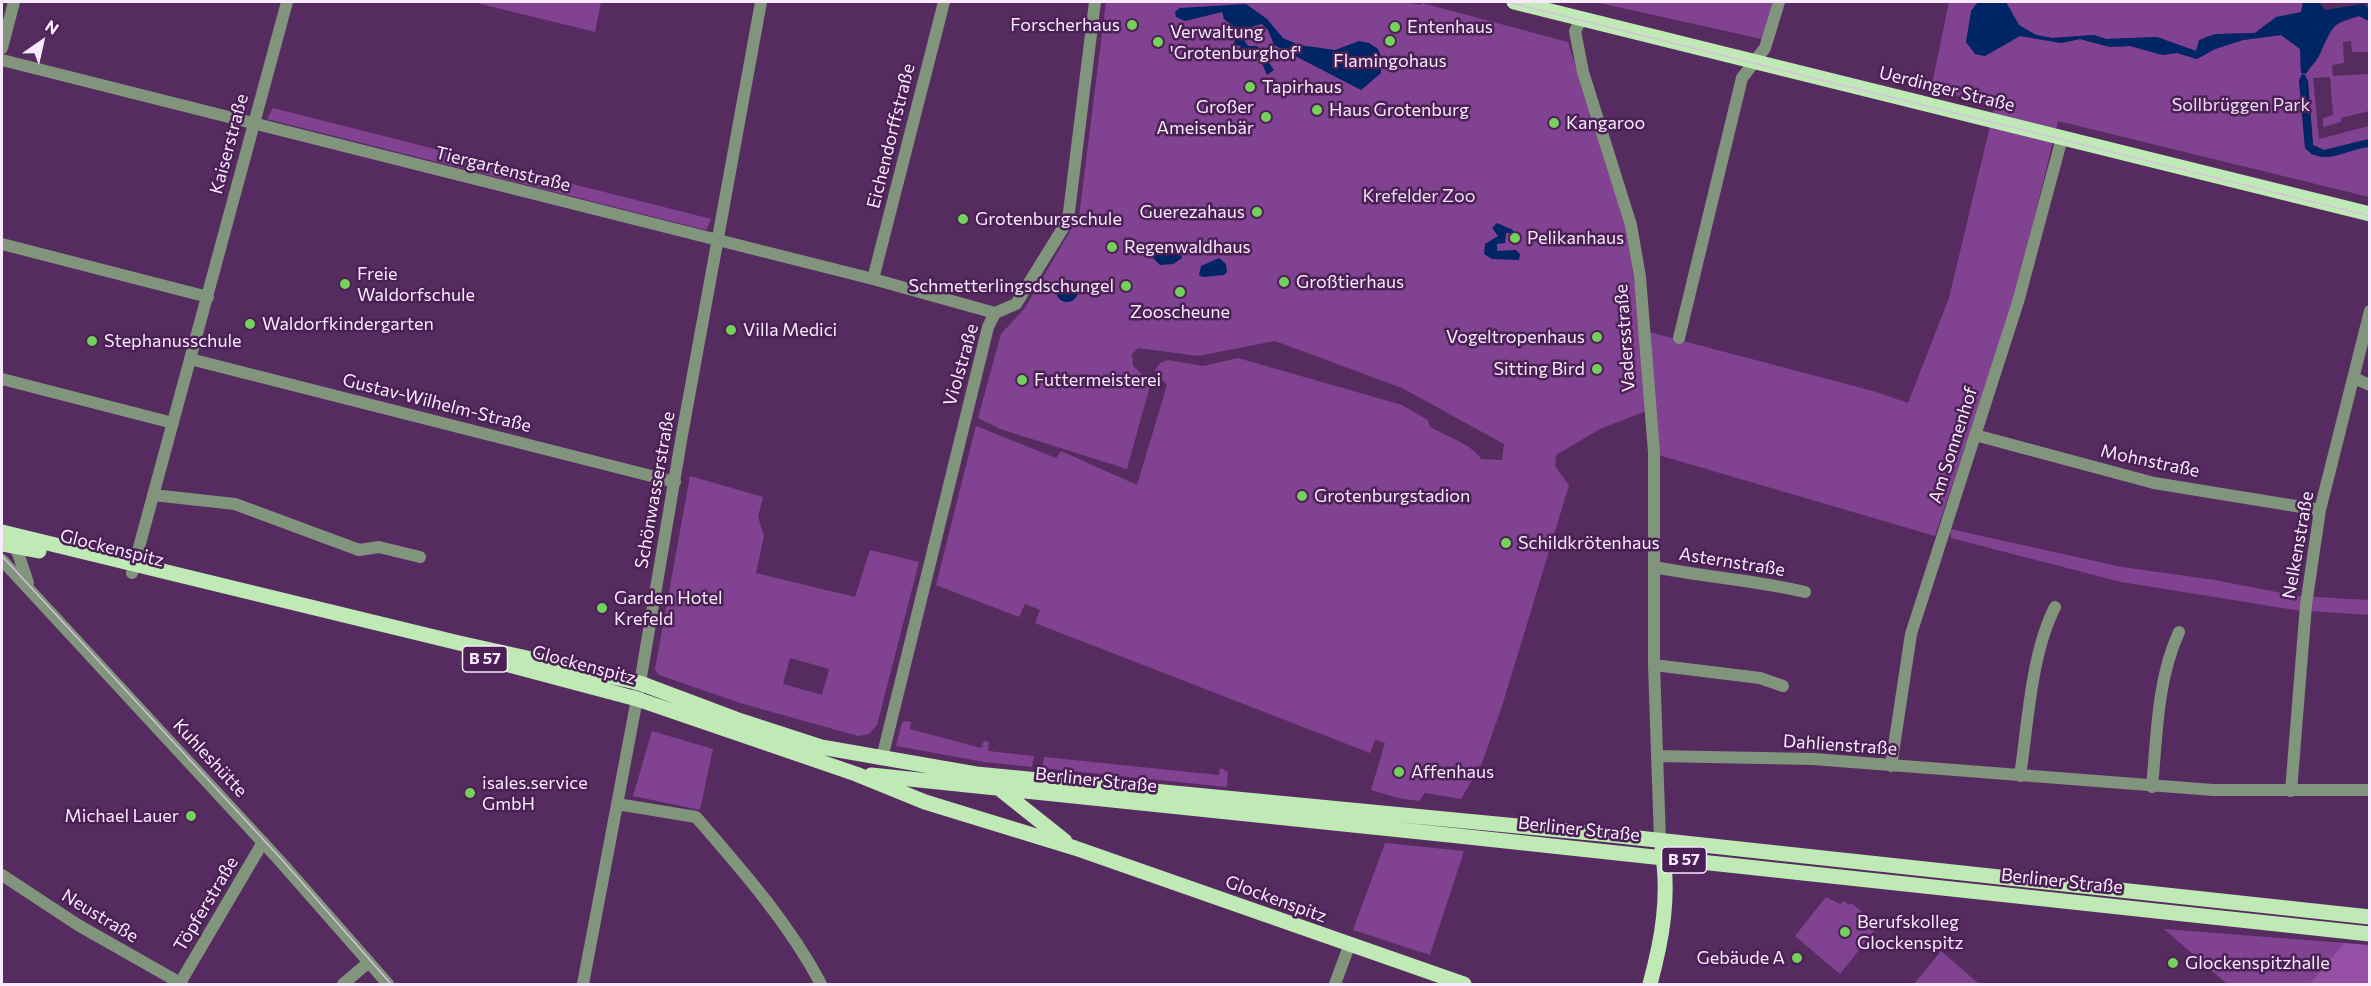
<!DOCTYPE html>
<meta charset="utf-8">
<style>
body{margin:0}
#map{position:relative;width:2371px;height:986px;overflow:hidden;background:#562c60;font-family:Commissioner,sans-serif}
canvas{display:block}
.frame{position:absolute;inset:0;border:3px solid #f8e9fc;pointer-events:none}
.north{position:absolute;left:12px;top:12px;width:60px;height:60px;-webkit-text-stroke:4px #4b2155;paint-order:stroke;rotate:34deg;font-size:16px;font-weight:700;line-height:24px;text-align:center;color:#f8e9fc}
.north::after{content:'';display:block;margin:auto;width:21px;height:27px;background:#f8e9fc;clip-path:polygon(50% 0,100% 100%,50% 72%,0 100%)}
</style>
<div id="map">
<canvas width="2371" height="986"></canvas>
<div class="frame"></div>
<div class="north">N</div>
</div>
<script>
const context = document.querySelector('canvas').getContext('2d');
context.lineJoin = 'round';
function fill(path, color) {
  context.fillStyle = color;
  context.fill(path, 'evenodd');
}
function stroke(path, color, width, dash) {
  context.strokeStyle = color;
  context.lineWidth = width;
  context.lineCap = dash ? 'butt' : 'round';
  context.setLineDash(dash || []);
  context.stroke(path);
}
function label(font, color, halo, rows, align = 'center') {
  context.font = font + ' Commissioner,sans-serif';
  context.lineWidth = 5;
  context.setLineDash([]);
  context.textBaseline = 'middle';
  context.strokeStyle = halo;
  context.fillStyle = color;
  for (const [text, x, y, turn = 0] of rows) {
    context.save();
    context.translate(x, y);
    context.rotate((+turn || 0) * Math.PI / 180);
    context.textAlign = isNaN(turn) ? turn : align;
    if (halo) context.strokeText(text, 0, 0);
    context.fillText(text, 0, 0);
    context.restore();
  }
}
fill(new Path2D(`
 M473,2H601L595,32Z
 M1106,2H1406L1420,5L1422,3L1568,42L1625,222L1640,320L1646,411L1600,429L1556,455L1555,466L1569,485L1503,703L1482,763L1461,799L1425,793L1419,801L1398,798L1371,790L1385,743L1375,740L1370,753L1035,623L1040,610L1025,604L1019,617L936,585L976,426L1056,458L1061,451L1137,485L1167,385L1155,370L1160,363L1168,360L1203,366L1238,358L1402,405L1428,420L1430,427C1446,436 1472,444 1481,459L1502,460L1504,444L1402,388L1275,341L1198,356L1138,348L1132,354L1133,366L1151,382L1127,469L1000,429L978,418L1001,334L1025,308L1079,216Z
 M1595,2H1773L1762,39Z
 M1949,2H1978L1971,11L1975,54L1984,56L2020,36L2061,43L2080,39L2110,47L2130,46L2162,55L2177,53L2197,59L2215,49L2243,40L2281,35L2300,49L2301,73H2306L2335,25L2359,16L2369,21V52H2352L2351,41L2343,42L2344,63L2332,65L2333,76L2369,74V111L2341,118V122L2323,127V118L2333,115L2330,77L2313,78L2319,139L2369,126V139L2324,150L2313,145L2308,81L2299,80L2305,148L2312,155L2369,147V197L2058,121L2014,301L1935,536L1655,454L1649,332L1873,391L1908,403L1949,298L1995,105L1931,89Z
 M2006,2H2303L2301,12L2268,23L2255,33L2216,34L2205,37L2196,51L2157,37L2106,39L2094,35L2052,38L2036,35L2019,25Z
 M273,108L711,219L706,230L267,119Z
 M690,476L763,497L758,517L764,536L756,573L855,597L870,550L919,562L877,725L869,734L858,736L740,703L659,675L655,669ZM790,658L829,669L822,695L783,684Z
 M1950,529L2122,567L2215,580L2297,596L2369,600V615L2295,610L2121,582L1951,538Z
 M905,721L911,722L910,729L981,748L984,741L989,742L988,751L1034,756L1032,767L984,762L896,746L902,722Z
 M652,731L713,749L700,810L633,796Z
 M1044,757L1219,775L1220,768L1228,772L1227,787L1042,768Z
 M1385,843L1464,851L1430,955L1353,930Z
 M1826,897L1840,904L1844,901L1849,905L1851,903L1879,925L1840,974L1795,936Z
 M2164,929L2344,943L2309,984H2227Z
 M1941,951L1979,984H1914Z`), '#814291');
fill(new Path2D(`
 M2344,943L2369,945V984H2309Z`), '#9550a6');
fill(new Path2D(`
 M1978,2H2006L2019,25L2036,35L2052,38L2094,35L2106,39L2157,37L2196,51L2199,40L2216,34L2255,33L2276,17L2301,12L2303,2H2319L2325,10L2363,4L2369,9V21L2359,16C2330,22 2331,31 2320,54C2317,61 2310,67 2306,74L2301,73L2300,49L2281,35L2243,40L2215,49L2197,59L2177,53L2163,55L2130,46L2110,47L2080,39L2061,43L2020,36L1985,56L1975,54L1966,42L1971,11Z
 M1246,4L1267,19L1283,38L1299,45L1335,50L1359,41L1369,43L1378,49L1381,56V73L1361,90L1274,45L1268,30L1262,24L1254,26L1244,40L1248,46H1257L1274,70L1267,75L1259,57L1251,53L1243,56L1239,49L1241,46L1234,45L1236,29L1224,19L1222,12L1185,21L1176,17L1175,12L1180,8Z
 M2302,74L2305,75L2308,81L2313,145L2324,150L2369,139V147C2347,149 2323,168 2305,148L2299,80Z
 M1497,223L1513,230V233H1506L1505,243L1497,244V251L1516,250L1520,254L1519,260L1492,259L1484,254L1485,244L1498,236L1492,228Z
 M1155,243H1159L1166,253L1180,250L1182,258L1173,264L1160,265L1153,258L1150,249Z
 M1219,258L1226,264L1227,272L1224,275L1203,277L1199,275L1201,266Z
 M1056 291a11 11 0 1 1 22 0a11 11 0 1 1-22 0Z`), '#002564');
stroke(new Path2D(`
 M1582,18L1575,31L1583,72L1631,225L1640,277L1654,452V665L1660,841
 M2,48L14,2
 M2,60L873,279L995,313
 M2,244L208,297
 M873,279L944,2
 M1679,338L1742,78L1765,48L1779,2
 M190,359L675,482
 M2354,378L2370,385
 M2,379L173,423
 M1975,435L2154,483L2320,510
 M153,495L235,504L359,550L379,547L420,557
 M9,542L18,553L28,583
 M2,560L280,861L388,984
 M1654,567C1704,577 1755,580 1805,592
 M132,573L287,2
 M1654,665L1760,678L1783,686
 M1658,756L1813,759L2213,790H2370
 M882,758L988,327L995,313L1016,304L1068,220L1095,2
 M1891,766L1911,634L2018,302L2062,138
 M2020,776C2028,723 2031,654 2055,607
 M2152,787C2157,735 2157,680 2179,632
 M2291,791L2306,605L2320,510L2370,311
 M617,804L696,817C742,870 788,922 821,984
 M2,875L78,925L182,984
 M180,983L263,842
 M343,984L369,962
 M583,984L640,683L682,435L761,2
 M1335,984L1349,946`), '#81957c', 12);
stroke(new Path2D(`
 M1514,2L2370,214
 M2,532L459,643L640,683L741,721L821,747L976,774L1601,834L2370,917
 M2,544L39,551
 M494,661L637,699L856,774L925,802L1075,848L1464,984
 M871,775L1459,836L2370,934
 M997,787L1065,841
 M1650,984C1662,940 1670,896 1662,850`), '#c0eab5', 15);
stroke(new Path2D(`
 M1507,2L2370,216
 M2,556L284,862L391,984`), '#d6c2dc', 1.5);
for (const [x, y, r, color] of [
 [1132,25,6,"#74d25b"],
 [1395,27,6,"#74d25b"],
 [1390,41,6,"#74d25b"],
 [1158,42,6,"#74d25b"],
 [1250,87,6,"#74d25b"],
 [1317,110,6,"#74d25b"],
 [1266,117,6,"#74d25b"],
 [1554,123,6,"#74d25b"],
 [1257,212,6,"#74d25b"],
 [963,219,6,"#74d25b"],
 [1515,238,6,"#74d25b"],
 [1112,247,6,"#74d25b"],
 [1284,282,6,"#74d25b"],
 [345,284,6,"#74d25b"],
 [1126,286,6,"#74d25b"],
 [1180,292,6,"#74d25b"],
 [250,324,6,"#74d25b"],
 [731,330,6,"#74d25b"],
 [1597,337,6,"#74d25b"],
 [92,341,6,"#74d25b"],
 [1597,369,6,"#74d25b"],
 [1022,380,6,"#74d25b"],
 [1302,496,6,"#74d25b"],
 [1506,543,6,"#74d25b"],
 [602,608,6,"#74d25b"],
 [1399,772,6,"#74d25b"],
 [470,793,6,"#74d25b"],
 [191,816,6,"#74d25b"],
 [1845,932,6,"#74d25b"],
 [1797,958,6,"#74d25b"],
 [2173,963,6,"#74d25b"]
]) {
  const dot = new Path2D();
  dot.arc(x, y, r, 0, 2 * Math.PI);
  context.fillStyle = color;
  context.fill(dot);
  stroke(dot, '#4b2155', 2);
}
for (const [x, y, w] of [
 [485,659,45],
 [1684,860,45]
]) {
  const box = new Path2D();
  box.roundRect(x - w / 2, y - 13, w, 26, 4.5);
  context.fillStyle = '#4b2155';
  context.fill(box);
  stroke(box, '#f8e9fc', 1.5);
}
label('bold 16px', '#f8e9fc', null, [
 ["B 57",485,659],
 ["B 57",1684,860]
]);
label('18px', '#f8e9fc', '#4b2155', [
 ["Forscherhaus",1120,25,"right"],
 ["Entenhaus",1407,27],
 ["Verwaltung",1170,32],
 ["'Grotenburghof'",1170,53],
 ["Flamingohaus",1390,61,"center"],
 ["Tapirhaus",1262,87],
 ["Großer",1254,107,"right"],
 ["Ameisenbär",1254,128,"right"],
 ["Haus Grotenburg",1329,110],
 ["Kangaroo",1566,123],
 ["Guerezahaus",1245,212,"right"],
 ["Grotenburgschule",975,219],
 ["Pelikanhaus",1527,238],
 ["Regenwaldhaus",1124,247],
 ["Freie",357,274],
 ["Waldorfschule",357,295],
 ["Großtierhaus",1296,282],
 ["Schmetterlingsdschungel",1114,286,"right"],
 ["Zooscheune",1180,312,"center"],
 ["Waldorfkindergarten",262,324],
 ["Villa Medici",743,330],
 ["Vogeltropenhaus",1585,337,"right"],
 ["Stephanusschule",104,341],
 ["Sitting Bird",1585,369,"right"],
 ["Futtermeisterei",1034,380],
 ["Grotenburgstadion",1314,496],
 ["Schildkrötenhaus",1518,543],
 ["Garden Hotel",614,598],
 ["Krefeld",614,619],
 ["Affenhaus",1411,772],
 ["isales.service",482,783],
 ["GmbH",482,804],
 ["Michael Lauer",179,816,"right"],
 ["Berufskolleg",1857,922],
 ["Glockenspitz",1857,943],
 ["Gebäude A",1785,958,"right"],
 ["Glockenspitzhalle",2185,963]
], 'left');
label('18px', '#f8e9fc', '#4b2155', [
 ["Uerdinger Straße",1947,89,14],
 ["Eichendorffstraße",891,136,-76],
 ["Kaiserstraße",229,144,-75],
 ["Tiergartenstraße",503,169,14],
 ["Vadersstraße",1625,338,-94],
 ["Violstraße",961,365,-74],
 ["Gustav-Wilhelm-Straße",437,403,14],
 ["Am Sonnenhof",1953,445,-72],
 ["Mohnstraße",2150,461,12],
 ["Schönwasserstraße",655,490,-80],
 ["Nelkenstraße",2298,545,-80],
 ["Glockenspitz",112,548,14],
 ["Asternstraße",1732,562,9],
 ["Glockenspitz",584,665,15],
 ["Dahlienstraße",1840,745,4],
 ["Kuhleshütte",210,758,47],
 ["Berliner Straße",1096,780,6],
 ["Berliner Straße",1579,829,6],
 ["Berliner Straße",2062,881,6],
 ["Glockenspitz",1276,899,20],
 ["Töpferstraße",206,904,-59],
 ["Neustraße",100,916,31]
]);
label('18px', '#eddcf2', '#4b2155', [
 ["Sollbrüggen Park",2241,105],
 ["Krefelder Zoo",1419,196]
]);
</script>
